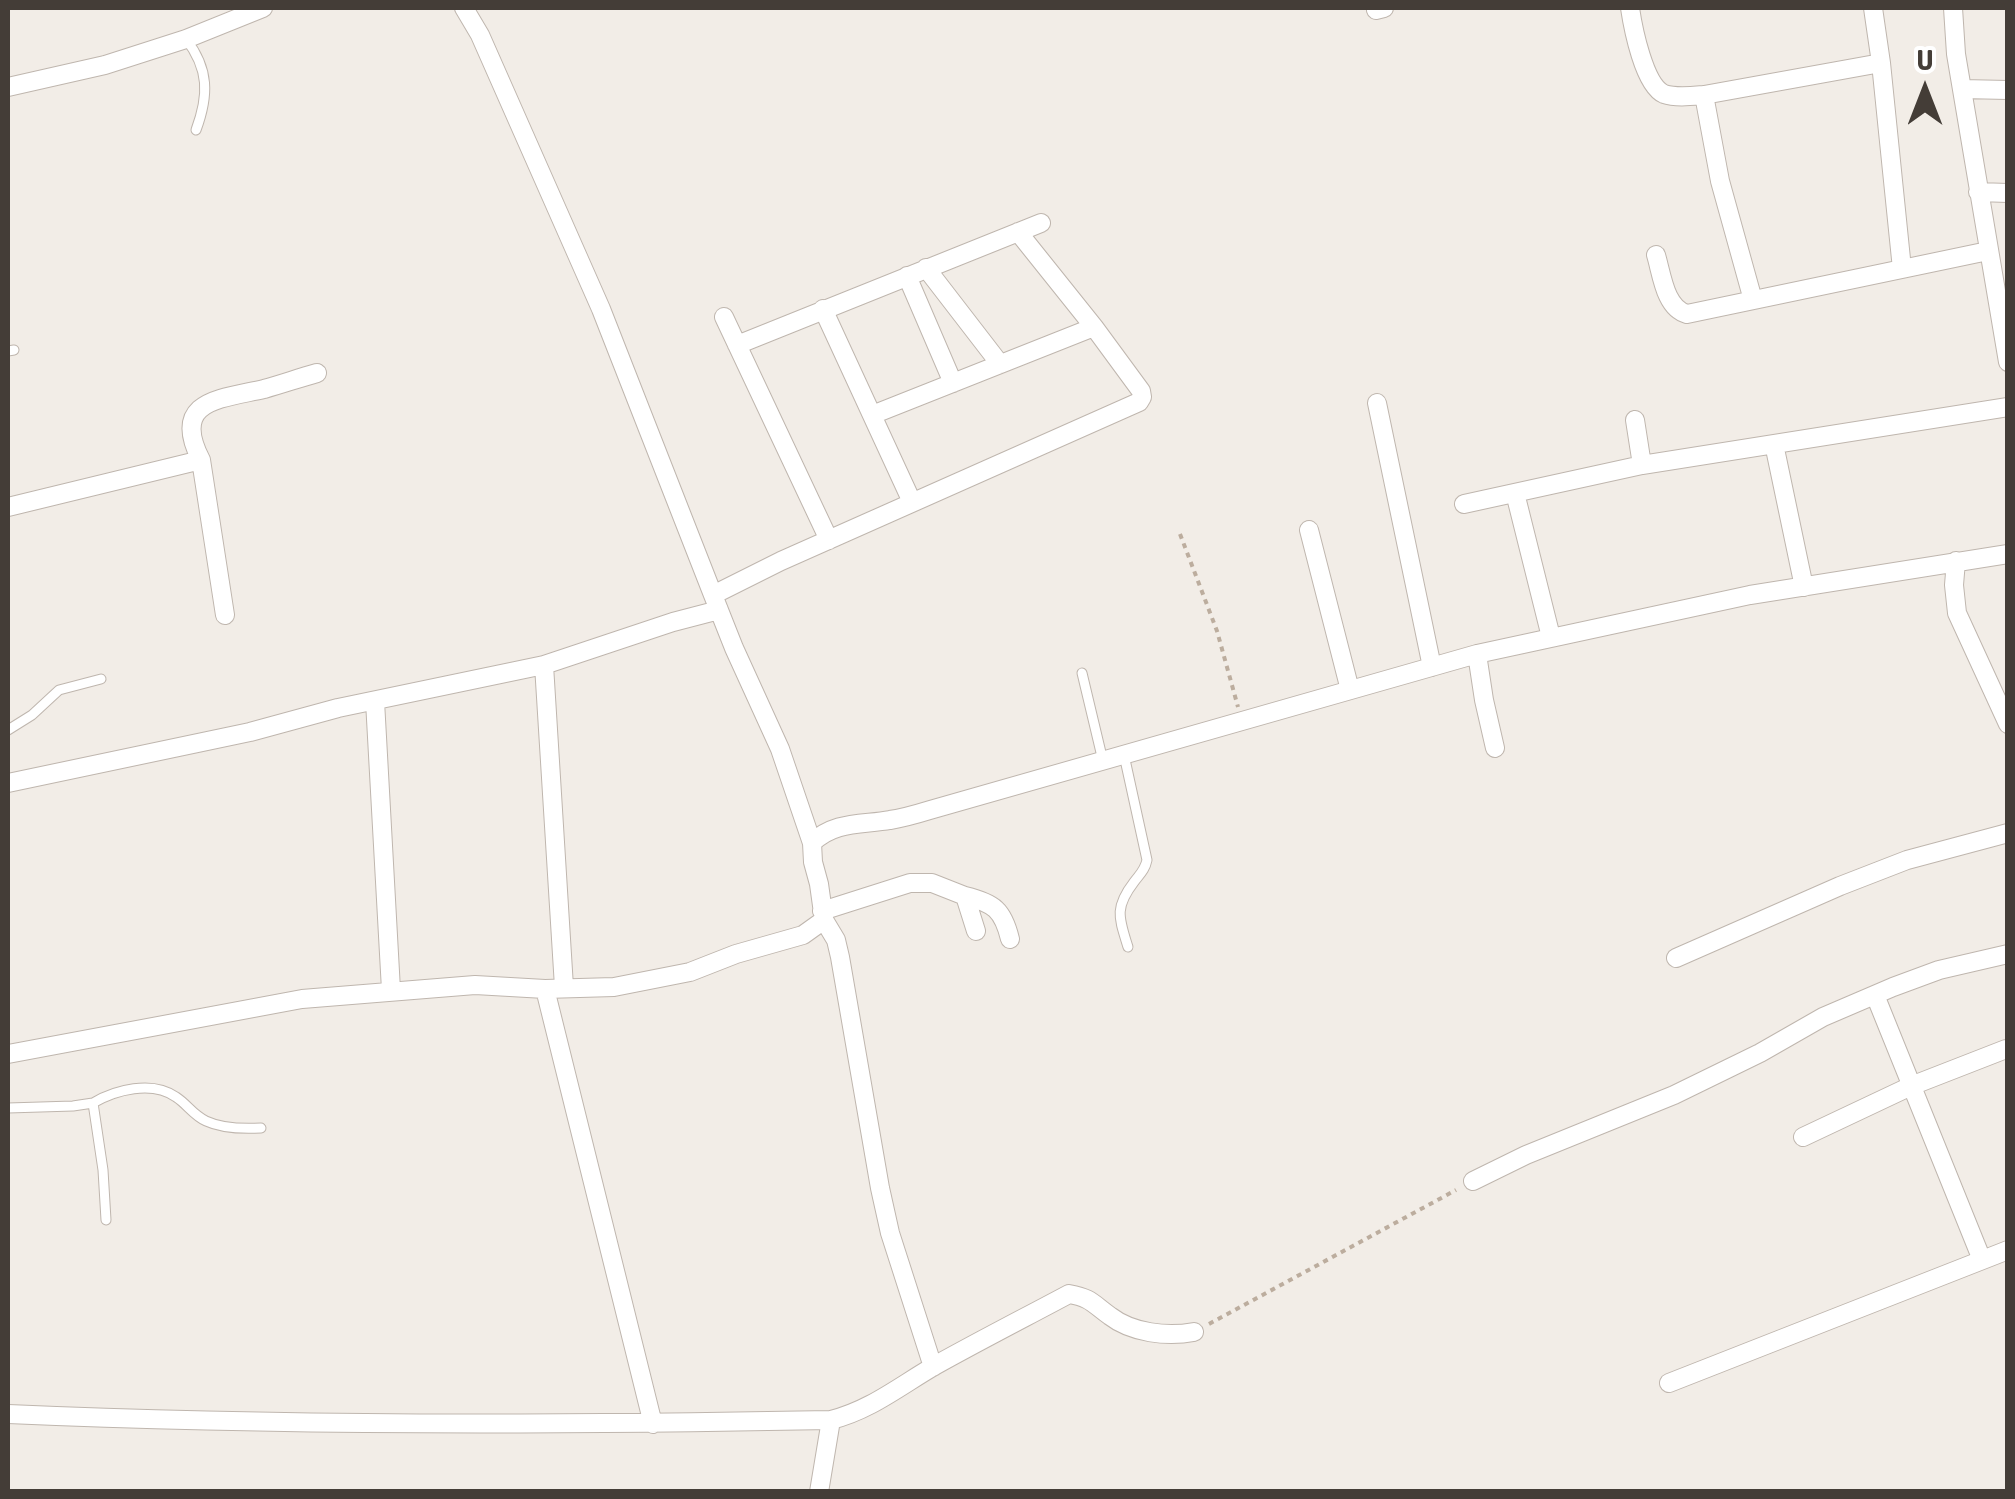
<!DOCTYPE html>
<style>
body{margin:0}
#map{position:relative;width:2015px;height:1499px;overflow:hidden;background:#f2ede7;font-family:"Asap Condensed",sans-serif}
canvas{display:block}
.frame{position:absolute;inset:0;border:10px solid #443d37;pointer-events:none}
.north{position:absolute;left:1875px;top:40px;width:100px;height:100px;-webkit-text-stroke:8px #fff;paint-order:stroke;rotate:0deg;font-size:28px;font-weight:700;line-height:40px;text-align:center;color:#443d37}
.north::after{content:'';display:block;margin:auto;width:35px;height:45px;background:#443d37;clip-path:polygon(50% 0,100% 100%,50% 72%,0 100%)}
</style>
<div id="map">
<canvas width="2015" height="1499"></canvas>
<div class="frame"></div>
<div class="north">U</div>
</div>
<script>
const context = document.querySelector('canvas').getContext('2d');
context.lineJoin = 'round';
function stroke(path, color, width, dash) {
  context.strokeStyle = color;
  context.lineWidth = width;
  context.lineCap = dash ? 'butt' : 'round';
  context.setLineDash(dash || []);
  context.stroke(path);
}
const service = new Path2D(`
 M186,39C209,69 209,95 196,130
 M8,351L14,350
 M1082,673L1103,761
 M8,730L32,715L59,690L101,679
 M1124,755L1147,860C1145,870 1140,874 1134,882C1114,908 1119,918 1128,947
 M93,1103C115,1090 152,1080 176,1097C187,1104 193,1115 206,1121C223,1129 243,1129 261,1128
 M8,1108L73,1106L93,1103L103,1170L106,1220`);
const minor = new Path2D(`
 M464,8L480,35L601,309L713,595
 M1630,8C1633,28 1644,85 1664,94C1676,98 1692,96 1704,95L1720,181L1753,300
 M1873,8L1881,63L1902,269
 M1953,8L1956,54L2008,362
 M1376,10L1384,8
 M8,87L105,65L186,39L263,8
 M1962,89L2008,90
 M1704,95L1881,63
 M1978,192L2008,193
 M1656,255C1662,275 1665,308 1687,314L1988,251
 M926,268L1000,364
 M907,276L953,383
 M823,309L912,502
 M724,317L829,540
 M737,345L1041,223
 M1377,403L1432,667
 M872,415L1094,327
 M1635,420L1642,465L2008,407
 M1774,444L1804,587
 M201,460L225,615
 M1515,493L1551,637
 M1464,504L1642,465
 M8,507L201,460C170,400 220,399 264,389C282,384 299,378 317,373
 M1309,530L1350,690
 M1956,561L1954,585L1957,613L2008,724
 M1477,654L1484,700L1495,748
 M544,665L564,987
 M375,701L391,990
 M8,783L250,732L338,708L544,665L673,622L719,610
 M812,843L780,749L734,648L713,595L781,561L1139,402L1142,397L1141,391L1094,327L1018,232
 M965,896C994,903 1003,910 1010,939
 M822,911L910,883H932L965,896L976,931
 M824,920L836,940L840,957L880,1188L890,1233L933,1367
 M1676,958L1840,886L1907,860L2008,833
 M545,989L653,1424
 M1875,995L1982,1260
 M8,1054L302,999L475,985L545,989L614,987L690,972L736,954L803,935L824,920L819,884L813,862L812,843C834,821 862,825 890,820C903,818 917,814 930,810L1477,654L1750,595L2008,554
 M1803,1137L1911,1086L2006,1049
 M1473,1181L1526,1155L1674,1095L1760,1053L1823,1017L1893,987L1939,970L2008,954
 M1669,1383L2008,1250
 M8,1414C282,1426 557,1425 831,1420C871,1410 901,1385 936,1365C979,1341 1024,1318 1069,1294C1091,1298 1092,1303 1110,1316C1132,1333 1167,1337 1194,1332
 M819,1492L831,1420`);
stroke(service, '#bfb6ae', 11);
stroke(minor, '#bfb6ae', 20);
stroke(new Path2D(`
 M1180,534L1217,631L1238,707
 M1209,1324L1456,1190`), '#bcad9e', 4, [5, 5]);
stroke(service, '#fff', 9);
stroke(minor, '#fff', 18);
</script>
